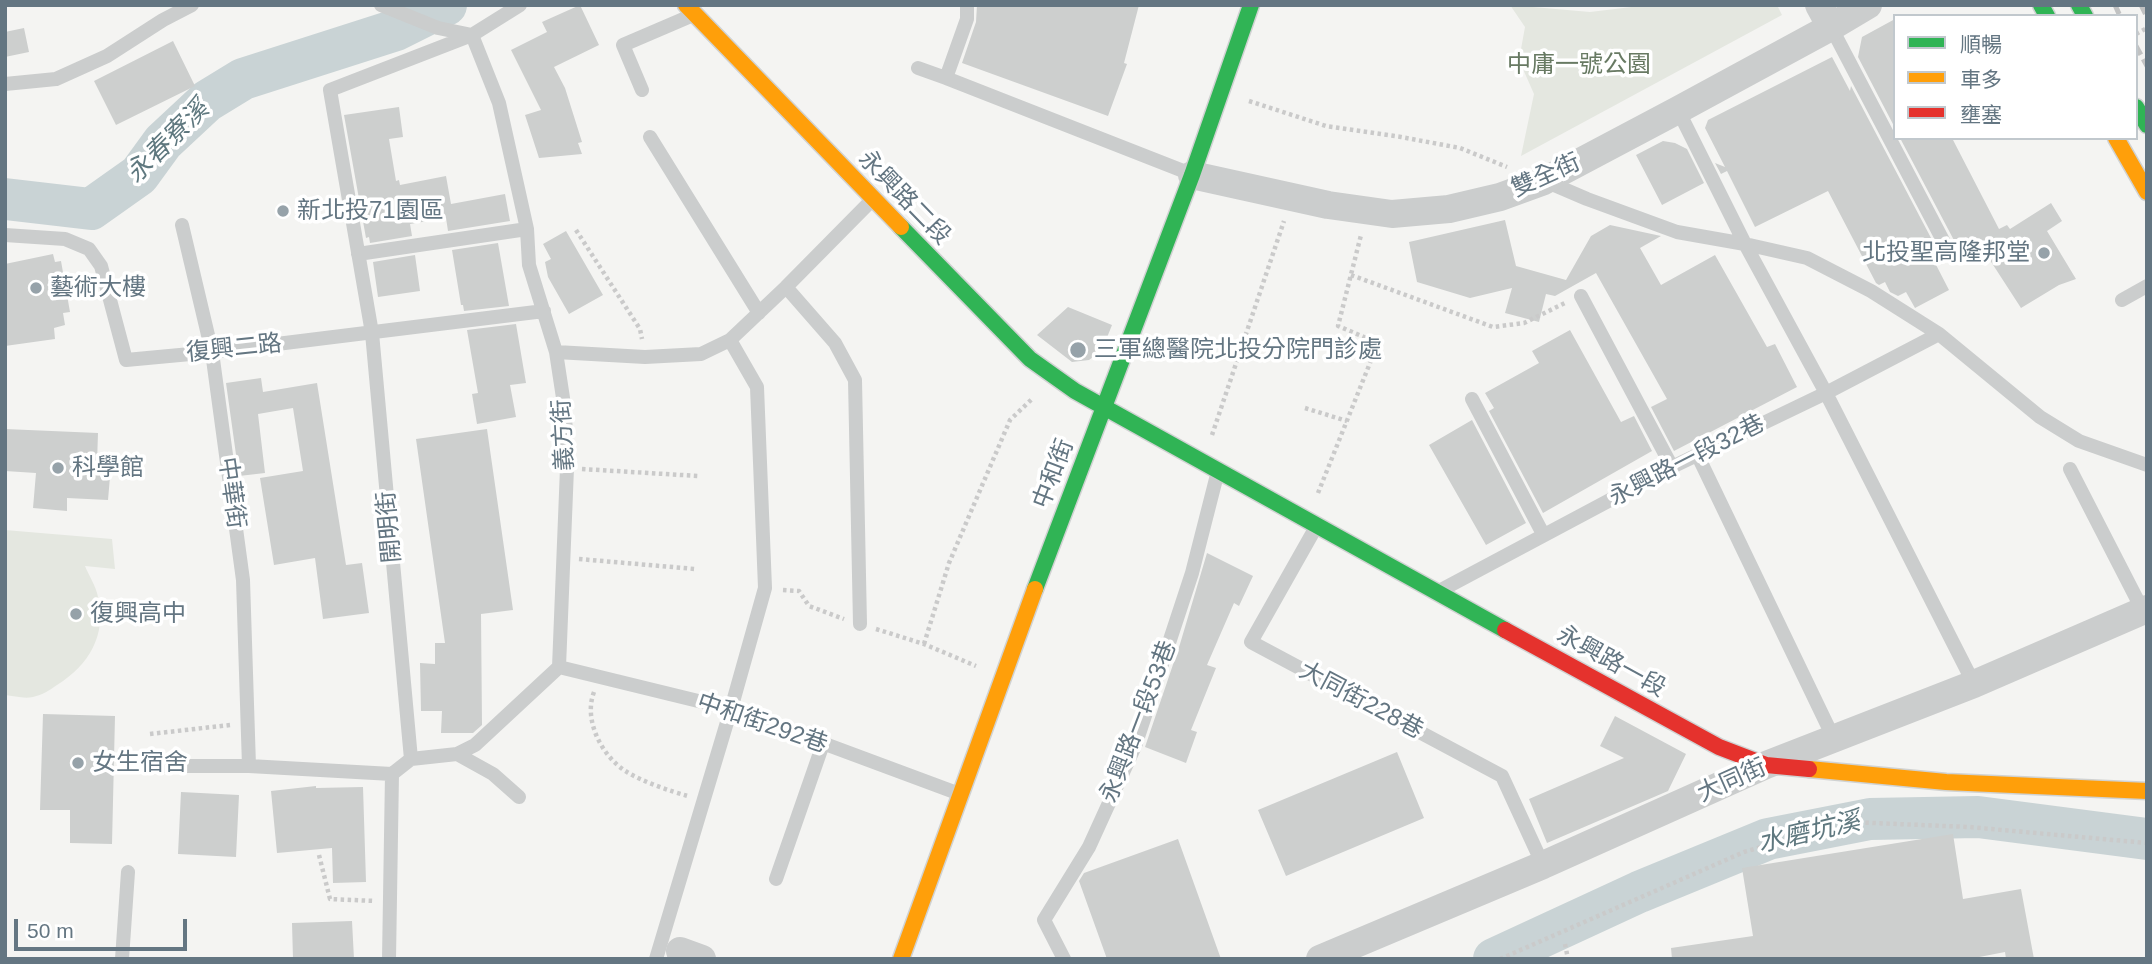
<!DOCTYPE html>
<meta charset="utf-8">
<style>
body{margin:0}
#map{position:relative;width:2152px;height:964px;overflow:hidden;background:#f4f4f2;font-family:Helvetica,"Noto Sans TC",sans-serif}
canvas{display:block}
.frame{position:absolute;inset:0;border:7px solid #647682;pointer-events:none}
.legend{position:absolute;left:1893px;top:14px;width:245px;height:126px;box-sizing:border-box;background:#fff;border:2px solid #c1c8cd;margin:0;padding:9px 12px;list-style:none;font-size:21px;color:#647682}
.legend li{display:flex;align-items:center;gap:14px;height:35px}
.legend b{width:35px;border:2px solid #c1c8cd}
.scale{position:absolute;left:14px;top:919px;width:173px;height:32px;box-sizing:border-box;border:4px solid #647682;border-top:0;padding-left:9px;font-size:21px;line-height:24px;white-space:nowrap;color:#647682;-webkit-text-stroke:5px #fff;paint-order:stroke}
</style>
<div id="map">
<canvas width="2152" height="964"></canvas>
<div class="frame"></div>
<ul class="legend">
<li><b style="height:9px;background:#30b455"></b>順暢</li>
<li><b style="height:9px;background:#ff9f0a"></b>車多</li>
<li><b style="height:9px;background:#e5322d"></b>壅塞</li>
</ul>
<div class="scale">50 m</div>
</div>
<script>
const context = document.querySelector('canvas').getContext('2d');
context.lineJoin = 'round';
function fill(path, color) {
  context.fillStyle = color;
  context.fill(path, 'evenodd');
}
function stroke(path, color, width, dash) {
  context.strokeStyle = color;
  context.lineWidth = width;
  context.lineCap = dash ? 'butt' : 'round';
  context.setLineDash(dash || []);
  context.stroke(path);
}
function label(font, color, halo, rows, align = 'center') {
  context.font = font + ' Helvetica,"Noto Sans TC",sans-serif';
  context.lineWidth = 7;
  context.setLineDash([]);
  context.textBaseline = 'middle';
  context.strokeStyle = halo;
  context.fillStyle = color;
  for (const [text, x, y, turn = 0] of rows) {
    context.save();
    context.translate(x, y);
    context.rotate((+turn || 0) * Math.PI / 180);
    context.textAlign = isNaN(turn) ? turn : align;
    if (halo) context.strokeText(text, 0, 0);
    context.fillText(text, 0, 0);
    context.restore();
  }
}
fill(new Path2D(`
 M1648,5H1777L1782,15L1521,156L1534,94L1519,60L1525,27L1510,5L1590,12Z
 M5,530L112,539L115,569L85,566C89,576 96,586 98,597C107,635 89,665 57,685C50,690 42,695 33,697C24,699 14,696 5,695Z`), '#e4e7e0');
stroke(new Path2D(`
 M5,199L91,209L139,175L163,142L207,101L243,79L396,30L446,5
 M1494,959L1639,892L1768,839L1870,819L1978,817L2147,839`), '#c9d3d5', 42);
fill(new Path2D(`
 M580,5L599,45L554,67L565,88L582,142L578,143L582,154L539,158L525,115L541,110L511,50L547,32L542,22Z
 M977,5H1139L1124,63L1127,64L1108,116L962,63L976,22Z
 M1895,19V128L1858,57L1862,37Z
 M24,28L29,52L5,57V32Z
 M173,41L195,86L116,125L94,81Z
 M1832,57L1850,91L1851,86L1940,255L1933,259L1949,290L1915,308L1906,292L1898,296L1890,292L1885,282L1879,285L1876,283L1828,191L1755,227L1727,171L1721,174L1715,163L1725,167L1705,128L1708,120Z
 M399,107L403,137L389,139L396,181L399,180L400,185L446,176L451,204L505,194L510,221L448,231L446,218L410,224L412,236L370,243L369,237L366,238L344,115Z
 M1900,138H1952L1999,229L2007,225L2010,229L2051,203L2062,221L2047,231L2076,279L2059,285L2021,308L1975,237L1957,246Z
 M1663,141L1675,143L1687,149L1704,183L1662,205L1636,155Z
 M1505,220L1516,266L1566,280L1591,236L1610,225L1661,236L1640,248L1661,285L1715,255L1767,347L1775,344L1797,387L1674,451L1651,407L1667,399L1596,273L1555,296L1546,294L1539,322L1505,313L1512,288L1470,298L1417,282L1409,242Z
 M566,231L603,295L569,314L548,277L545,262L551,259L543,244Z
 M498,243L509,306L464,311L463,305H461L452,250Z
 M53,254L55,262L61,261L70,312L63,313L65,325L54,328L55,339L5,346V264Z
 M415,255L420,291L378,297L373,262Z
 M1068,307L1112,325L1102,350L1089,360L1072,362L1037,335Z
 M516,324L526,383L510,385L516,417L477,424L472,394L478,393L467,330Z
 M1570,330L1621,422L1634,416L1652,451L1543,513L1489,411L1494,408L1485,393L1539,363L1532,351Z
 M261,378L263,392L317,383L346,565L362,563L369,613L323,619L315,558L274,565L260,478L303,471L293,408L258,414L265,473L239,476L226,383Z
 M1472,420L1526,523L1486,545L1429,445Z
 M5,429L98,433L97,463L111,465L108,500L67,498V511L33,508L36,473L5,471Z
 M487,429L513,610L481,614L482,725L473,733H441L442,711H421L420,663L435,664V643H445L416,439Z
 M1207,553L1253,576L1239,606L1234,603L1207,665L1216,668L1191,730L1197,732L1186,763L1145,747L1180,644Z
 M43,714L115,716L112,844L70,843V810H40Z
 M1615,716L1686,754L1668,791L1547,843L1529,799L1624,758L1600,746Z
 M1397,752L1424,818L1286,876L1258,810Z
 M316,786V788L363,787L366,882L333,883L332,848L277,853L271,791Z
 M181,792L239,795L236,857L178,854Z
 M1953,834L1963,899L2021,889L2034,959H2006L2005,952L1969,959H1672L1671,948L1753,936L1742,868Z
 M1178,839L1221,959H1107L1079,881L1084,873Z
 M352,921L354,959H293L292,923Z`), '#cdcfce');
const fast = new Path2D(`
 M2041,5L2047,16
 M2079,5L2085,16
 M2136,107L2147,125
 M901,227L1030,359L1075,391L1505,630
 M1035,589L1192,175L1251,5`);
const slow = new Path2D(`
 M686,5L901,227
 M2116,138L2147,192
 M1809,769L1946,782L2147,791
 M901,959L1035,589`);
const jam = new Path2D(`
 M1505,630L1719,747L1766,765L1809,769`);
stroke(fast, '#d0d2d2', 19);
stroke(slow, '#d0d2d2', 19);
stroke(jam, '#d0d2d2', 19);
stroke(new Path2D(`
 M2136,34L2147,28
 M1249,101L1326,126L1401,137L1460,148L1507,167
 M576,230L640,329L642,339
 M1351,275L1493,327L1524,323L1567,302
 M1305,408L1347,421
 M1212,435L1284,221
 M582,469L698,476
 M1318,493L1378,343L1338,326L1361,235
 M579,559L695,569
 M783,590L799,591L809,606L844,619
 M876,629L924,644L976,666
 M924,644L949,563L1010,420L1033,398
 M594,692C583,720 602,757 627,772C643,782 670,791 688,796
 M150,734L230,725
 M319,855L330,899L375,901
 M1565,944L1568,959
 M1500,959L1744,852L1849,822L1969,827L2147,843`), '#cacaca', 4.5, [3.5, 3.5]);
stroke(new Path2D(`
 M381,5L438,28L472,35
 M967,5V19L946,78L1191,174
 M1831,27L1948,250
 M918,68L946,78
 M5,84L56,79L107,56L163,20L192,5
 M642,90L623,45L693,15
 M1678,110L1745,244L1826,393L1974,684
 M650,137L759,313
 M1545,181L1587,199L1677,232L1745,244L1807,258L1871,291L1939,334L2040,417L2079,441L2147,465
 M182,225L212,352L243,580L249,766
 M5,235L65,239L89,249L101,266L126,360L212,352L544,311
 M358,254L527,229
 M786,287L835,343L855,380L860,624
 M1581,296L1672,467
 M2122,300L2147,286
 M556,352L645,357L701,354L730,340L786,287L872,200
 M1472,399L1543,534
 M1697,454L1834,739
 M2070,469L2143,611
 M1316,527L1251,642L1502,776L1543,865
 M1443,589L1672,467L1826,393L1939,334
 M559,667L731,709L957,793
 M457,754L493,774L519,797
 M411,759L457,754L475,745L559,667L567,468L565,411L556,352L529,265L527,229L499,103L472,35
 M151,766H249L392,774
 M776,879L823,744
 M122,959L128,872
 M389,959L392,774L411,759L372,333L330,90L472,35L520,5
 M656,959L731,709L765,588L757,387L730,340
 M1064,959L1044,920L1089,847L1135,746L1192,573L1218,471`), '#cbcdcd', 14);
stroke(new Path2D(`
 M1819,5L1831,27
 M1192,175L1328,205L1392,214L1449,209L1500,197L1544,181L1678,110L1831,27L1868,5
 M680,951L702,959
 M1320,959L1543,865L1766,765L1974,684L2147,609`), '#cbcdcd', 28);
stroke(fast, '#30b455', 16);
stroke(slow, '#ff9f0a', 16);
stroke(jam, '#e5322d', 16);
stroke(new Path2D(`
 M2115,5L2120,16
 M2141,5L2147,17
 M2136,46L2147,66`), '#c1c2c2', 5, [10, 5]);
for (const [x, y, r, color] of [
 [283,211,7,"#96a2a9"],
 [2044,253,7,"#96a2a9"],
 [36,288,7,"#96a2a9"],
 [1078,350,9,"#96a2a9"],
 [58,468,7,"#96a2a9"],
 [76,614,7,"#96a2a9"],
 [78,763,7,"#96a2a9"]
]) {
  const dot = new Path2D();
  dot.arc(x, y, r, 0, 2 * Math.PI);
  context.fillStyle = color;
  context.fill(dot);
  stroke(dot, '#fff', 2.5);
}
label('24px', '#687a63', '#fff', [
 ["中庸一號公園",1579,65]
]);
label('24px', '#647682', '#fff', [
 ["雙全街",1546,176,-24],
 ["永興路二段",904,198,46],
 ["復興二路",234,349,-6],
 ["義方街",564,435,-93],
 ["永興路一段32巷",1687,461,-27],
 ["中和街",1054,474,-69],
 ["中華街",231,493,82],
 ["開明街",390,527,-95],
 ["永興路一段",1611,662,29],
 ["大同街228巷",1361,701,28],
 ["永興路一段53巷",1139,722,-69],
 ["中和街292巷",762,724,19],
 ["大同街",1732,781,-24]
]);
label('24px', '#647682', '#fff', [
 ["新北投71園區",297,211],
 ["北投聖高隆邦堂",2030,253,"right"],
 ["藝術大樓",50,288],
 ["三軍總醫院北投分院門診處",1094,350],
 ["科學館",72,468],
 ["復興高中",90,614],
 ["女生宿舍",92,763]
], 'left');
label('italic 26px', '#5f787f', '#fff', [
 ["永春寮溪",168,142,-45],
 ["水磨坑溪",1809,833,-13]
]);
</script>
